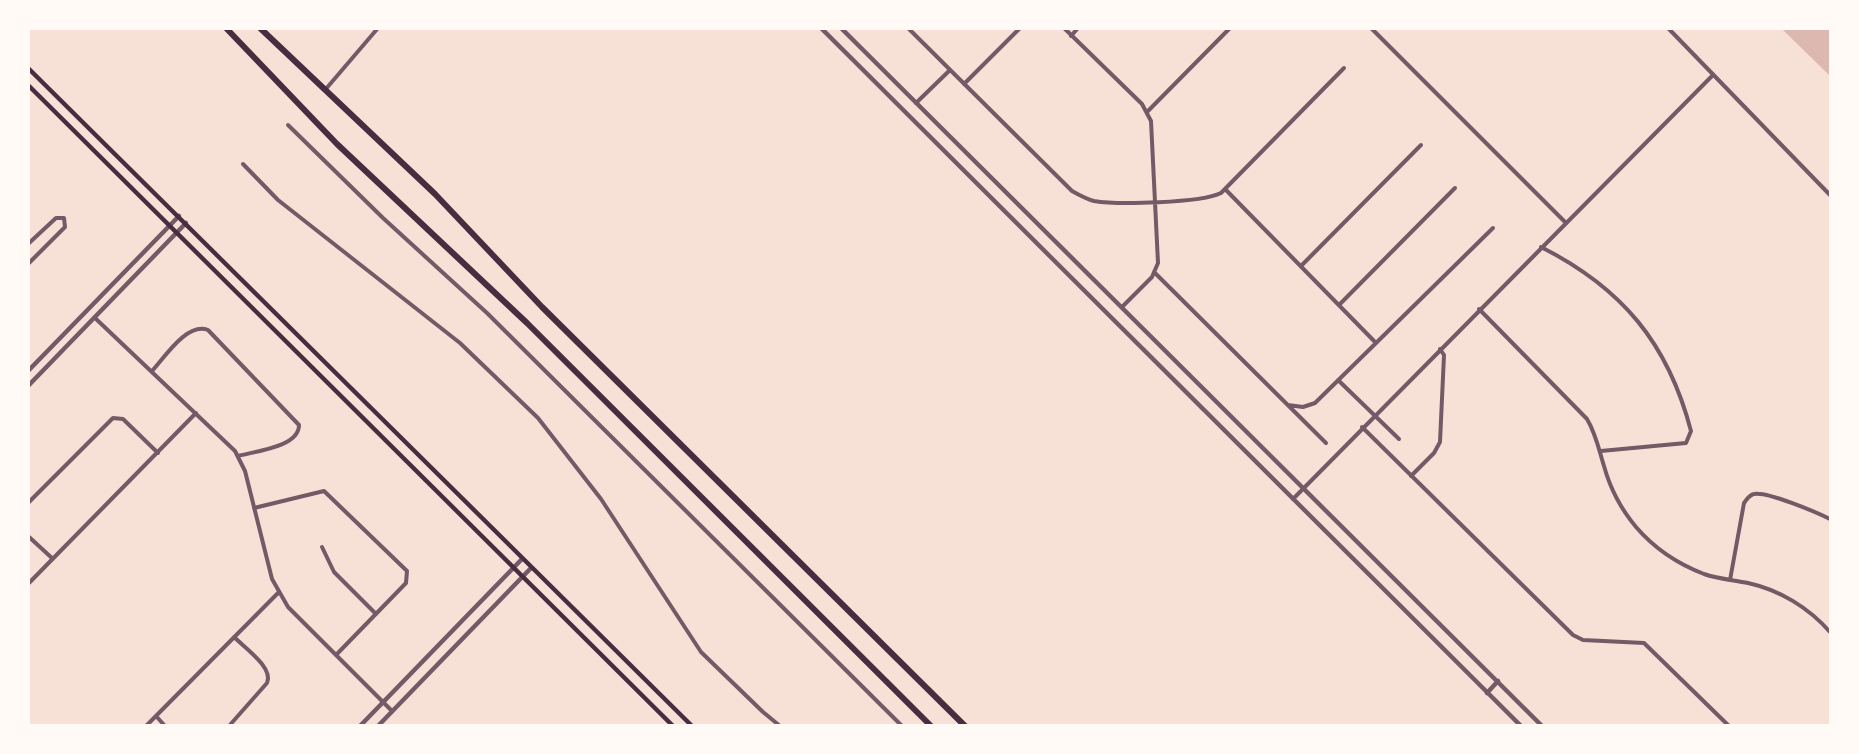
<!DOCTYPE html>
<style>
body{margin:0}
#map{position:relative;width:1859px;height:754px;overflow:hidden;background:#f7e1d7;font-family:"Varela Round",sans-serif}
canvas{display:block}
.frame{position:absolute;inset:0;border:30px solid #fffaf5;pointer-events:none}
</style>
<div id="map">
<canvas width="1859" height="754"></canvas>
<div class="frame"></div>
</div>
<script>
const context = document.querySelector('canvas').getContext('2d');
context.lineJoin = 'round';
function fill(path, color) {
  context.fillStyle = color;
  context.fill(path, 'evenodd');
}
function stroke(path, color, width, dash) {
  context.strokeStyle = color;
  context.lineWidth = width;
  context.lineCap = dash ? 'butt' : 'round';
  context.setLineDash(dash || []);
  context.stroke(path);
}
fill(new Path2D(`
 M1782,29H1830V76Z`), '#dcb8b0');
stroke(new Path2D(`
 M908,28L1072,191C1079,195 1086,199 1094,201C1117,205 1201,203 1221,193L1344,68
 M1064,28L1142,104L1151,121L1158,263L1152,277L1122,307
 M1371,28L1565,222
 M1668,28L1830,195
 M1071,36L1078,28
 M964,84L1020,28
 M325,90L378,28
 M916,103L950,70
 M1148,111L1230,28
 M288,125L383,218L487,313L902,726
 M243,164L278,200L460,343L538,418L601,499L701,652L763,712L780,726
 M1226,190L1376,343
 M28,244L56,218H64L65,227L28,264
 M1541,247C1622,288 1668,343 1691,431L1686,443L1601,451
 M1301,266L1421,145
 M1154,272L1326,443
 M1339,305L1455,188
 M1479,309L1587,419C1596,434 1599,450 1604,466C1610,488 1621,509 1636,527C1654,548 1678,564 1704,574C1718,579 1733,580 1748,583C1780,590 1809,608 1830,632
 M95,318L235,451L245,471L272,579L288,607L392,711
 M152,371C165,357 187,322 208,330L299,425C299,447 256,451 238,456
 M1338,380L1399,439
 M1288,405L1303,407L1315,403L1493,228
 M1362,427L1573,635L1583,640L1644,643L1729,726
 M1411,476L1434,453L1440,442L1444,355L1440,349
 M1293,499L1712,76
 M28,503L113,418L123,419L158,453
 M254,508L324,491L407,571L406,583L336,655
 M28,536L53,559
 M322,547L334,572L376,614
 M1730,580L1744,503C1747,499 1749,495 1754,494C1767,491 1818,513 1830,519
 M28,584L196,413
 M156,716L165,726
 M146,726L278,593
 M229,726L267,683C274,668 245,648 234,637`), '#755966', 4);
stroke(new Path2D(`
 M821,28L1521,726
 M841,28L1542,726
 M28,371L179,216
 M28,386L186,223
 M1487,693L1498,681
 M360,726L522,559
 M378,726L531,568`), '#755966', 4.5);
stroke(new Path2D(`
 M28,68L692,726
 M28,85L673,726`), '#4a2c40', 4.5);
stroke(new Path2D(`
 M226,28L337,144L527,323L931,726
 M260,28L435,194L542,307L965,726`), '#4a2c40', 6);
</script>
